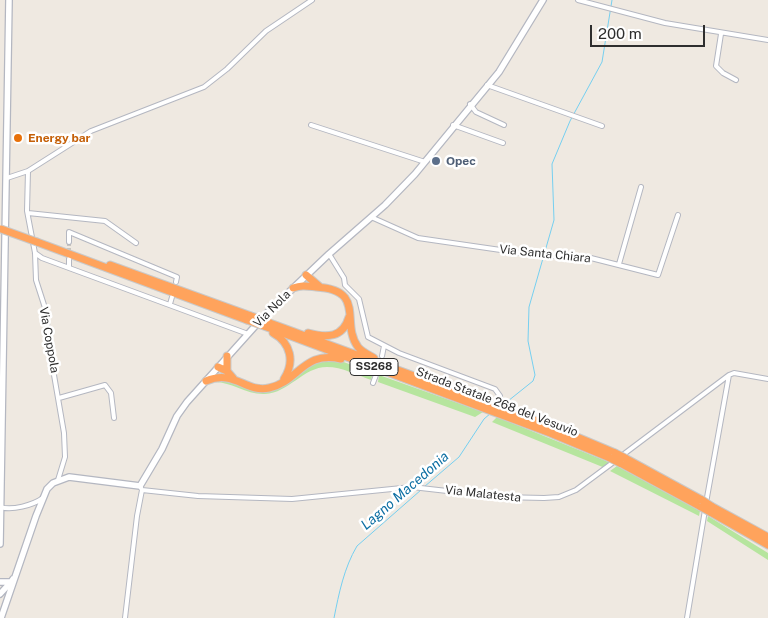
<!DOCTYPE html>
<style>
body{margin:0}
#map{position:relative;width:768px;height:618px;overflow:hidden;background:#efe9e1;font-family:"Public Sans",sans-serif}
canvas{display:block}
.scale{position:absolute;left:590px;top:25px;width:115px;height:22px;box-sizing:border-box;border:2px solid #2e2e2e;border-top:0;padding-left:6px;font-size:15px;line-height:18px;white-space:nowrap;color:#2e2e2e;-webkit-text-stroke:4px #fff;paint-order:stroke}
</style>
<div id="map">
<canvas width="768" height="618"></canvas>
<div class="scale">200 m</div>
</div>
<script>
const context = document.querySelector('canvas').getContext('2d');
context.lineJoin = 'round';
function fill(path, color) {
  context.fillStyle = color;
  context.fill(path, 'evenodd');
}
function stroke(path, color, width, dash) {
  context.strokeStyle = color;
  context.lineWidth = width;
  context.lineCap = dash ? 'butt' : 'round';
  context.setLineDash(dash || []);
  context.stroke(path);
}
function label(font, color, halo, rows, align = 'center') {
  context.font = font + ' "Public Sans",sans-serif';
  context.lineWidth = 5;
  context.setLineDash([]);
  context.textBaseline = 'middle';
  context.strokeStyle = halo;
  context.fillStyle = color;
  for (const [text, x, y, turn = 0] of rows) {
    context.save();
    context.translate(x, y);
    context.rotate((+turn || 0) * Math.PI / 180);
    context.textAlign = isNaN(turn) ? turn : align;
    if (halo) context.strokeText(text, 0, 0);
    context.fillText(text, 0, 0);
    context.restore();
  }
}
fill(new Path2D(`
 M323,360L341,361L373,373L371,380C357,375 342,367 327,367C303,367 289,393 265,394C246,395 231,381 213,382L224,379L259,392L303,367Z
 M379,375L483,412L475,417L378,382Z
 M497,417L611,463L605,468L492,422Z
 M617,466L700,511L699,516L610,471Z
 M708,516L768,553V560L707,521Z`), '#b6e59e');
stroke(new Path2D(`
 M503,405L533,381L535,375L528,341L529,307L554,220L552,164L570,121L602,62L612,0
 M424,487L459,457L484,419L491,413
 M334,618C339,593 344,568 357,546L421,490`), '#75cff0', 1);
stroke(new Path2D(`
 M69,242V254`), '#c8c4bd', 4, [4, 2]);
const street = new Path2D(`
 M578,0L665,23L768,40
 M721,34L716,66L723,73L736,80
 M487,85L602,126
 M470,104L476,112L504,125
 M311,125L425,162
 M453,125L503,143
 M28,171L27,211L35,253L36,280L46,311L49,346L64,433L65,457L58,480
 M7,178L28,171L91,131L204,87L227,69L266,31L312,0
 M28,213L105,221L136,243
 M371,217L418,238L542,256H583L658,275L678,215
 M69,242V232L177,277L176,282
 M35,253L42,258L248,334
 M329,254L344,278L345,285L359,299L368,337L399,353L495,389L500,396L499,400
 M69,259V267
 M619,264L641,187
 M170,304L172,297
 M382,356L384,346
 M373,383L376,375
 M59,398L105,385L111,393L114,418
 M620,457L729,375
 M140,486L142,490L198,496L292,499L412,487L500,497L544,498L559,497L576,490L615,461
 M706,503L729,375L734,373L768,379
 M0,507C12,511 33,505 43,498
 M125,618L137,516L142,490
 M687,618L705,510`);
const secondary = new Path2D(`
 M0,544L9,0
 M0,582H11L13,579
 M0,594L11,582
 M1,618L36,516L47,489L53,483L69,477L140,486L162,449L177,416L187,402L266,314L329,254L385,205L415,174L499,72L543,0`);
const highway = new Path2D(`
 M37,242L247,320
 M110,265L251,316
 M306,275L320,287
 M293,288C302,285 306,286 316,287C367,290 340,323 358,347C362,352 369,355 374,358
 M267,322L553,427L615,453
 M264,326L550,433L610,458
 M273,333C291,343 295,362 284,379
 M308,333C327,338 343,338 349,317
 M218,367L227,371L233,378
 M227,371V356
 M206,381C235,369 245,393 269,388C298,382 304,350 341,359
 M625,458L702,500
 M620,463L701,507
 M711,506L768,537
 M710,512L768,545`);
stroke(street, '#b4b7c1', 6);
stroke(secondary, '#b4b7c1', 8);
stroke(highway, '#c9c9c9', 9);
stroke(street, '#fff', 4);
stroke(secondary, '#fff', 5.5);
stroke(highway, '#ffa35c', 7);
const highwayBridge = new Path2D(`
 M1,229L37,242
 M251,316L268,321
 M247,320L264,326
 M615,453L625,458
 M610,458L620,463
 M702,500L711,506
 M701,507L710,512`);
stroke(highwayBridge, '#c9c9c9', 9, []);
stroke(highwayBridge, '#ffa35c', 7);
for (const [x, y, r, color] of [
 [18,138,5,"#e8710a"],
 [436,161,5,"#5c6f8a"]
]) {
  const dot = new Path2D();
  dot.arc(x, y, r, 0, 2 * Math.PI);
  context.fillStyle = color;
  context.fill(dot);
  stroke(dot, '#fff', 2);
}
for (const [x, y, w] of [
 [374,367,48]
]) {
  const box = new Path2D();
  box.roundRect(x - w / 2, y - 8.5, w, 17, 4);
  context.fillStyle = '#fff';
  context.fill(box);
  stroke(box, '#2e2e2e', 1);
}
label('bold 11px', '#2e2e2e', null, [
 ["SS268",374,367]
]);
label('bold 12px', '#c56008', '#fff', [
 ["Energy bar",28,138]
], 'left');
label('bold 12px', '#4e5e75', '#fff', [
 ["Opec",446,161]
], 'left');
label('12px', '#2e2e2e', '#fff', [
 ["Via Santa Chiara",545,254,6],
 ["Via Nola",272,309,-45],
 ["Via Coppola",49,340,80],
 ["Strada Statale 268 del Vesuvio",497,402,21],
 ["Via Malatesta",483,494,6]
]);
label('italic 14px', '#0d6fa3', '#fff', [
 ["Lagno Macedonia",405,491,-41]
]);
</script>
